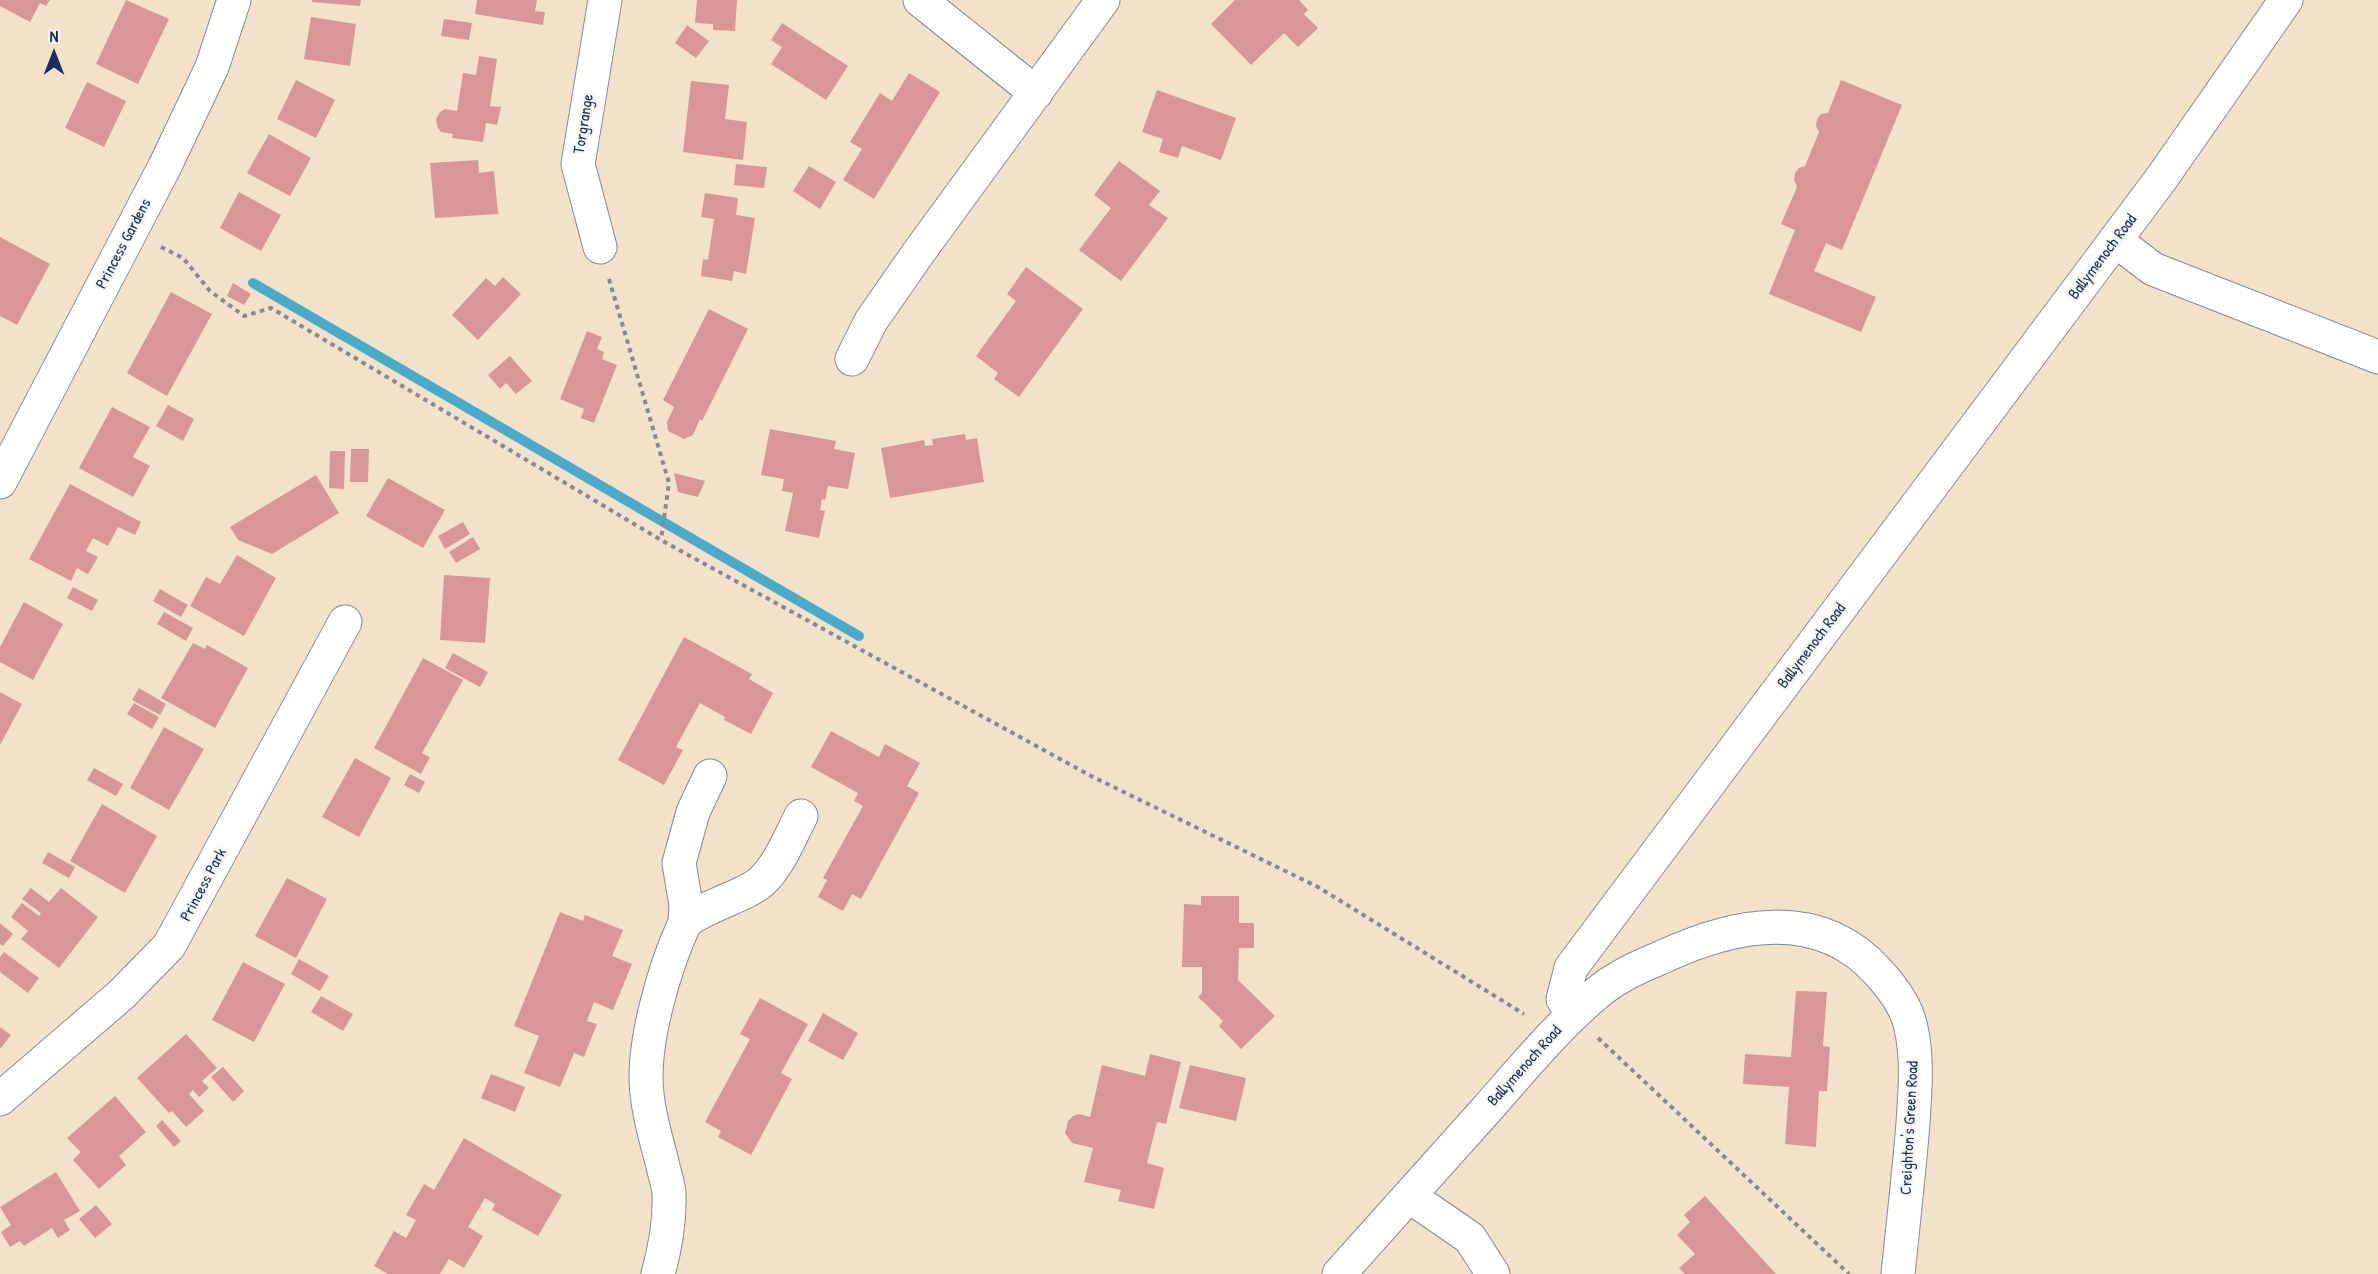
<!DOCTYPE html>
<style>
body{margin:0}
#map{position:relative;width:2378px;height:1274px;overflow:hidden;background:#f2e2c9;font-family:"Patrick Hand",sans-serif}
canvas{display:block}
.north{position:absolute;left:24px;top:24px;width:60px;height:60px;-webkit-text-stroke:4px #f6f6f2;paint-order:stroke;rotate:0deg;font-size:16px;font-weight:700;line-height:24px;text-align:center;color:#1b2f5e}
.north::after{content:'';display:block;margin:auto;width:21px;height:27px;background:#1b2f5e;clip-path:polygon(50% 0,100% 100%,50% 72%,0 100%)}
</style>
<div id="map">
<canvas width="2378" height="1274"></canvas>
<div class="north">N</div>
</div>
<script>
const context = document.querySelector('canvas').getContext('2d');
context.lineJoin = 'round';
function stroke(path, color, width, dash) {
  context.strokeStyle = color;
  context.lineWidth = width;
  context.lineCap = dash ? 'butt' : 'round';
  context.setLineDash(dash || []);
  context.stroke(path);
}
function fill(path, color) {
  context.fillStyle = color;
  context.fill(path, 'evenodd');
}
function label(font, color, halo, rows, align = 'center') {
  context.font = font + ' "Patrick Hand",sans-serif';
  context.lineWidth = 5;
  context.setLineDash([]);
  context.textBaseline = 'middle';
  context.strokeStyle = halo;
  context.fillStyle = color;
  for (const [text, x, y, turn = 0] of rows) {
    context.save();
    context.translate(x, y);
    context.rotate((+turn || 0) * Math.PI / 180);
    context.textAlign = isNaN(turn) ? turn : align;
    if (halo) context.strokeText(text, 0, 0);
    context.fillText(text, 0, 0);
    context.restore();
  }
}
stroke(new Path2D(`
 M253,283L859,636`), '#4aaac9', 10);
fill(new Path2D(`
 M0,0H50L46,6L40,3L30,22L0,6Z
 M126,0L169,19L138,84L96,64Z
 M312,0H361L360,6L312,2Z
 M477,0H537L535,11L545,12L543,25L475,14Z
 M697,0H737L735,31L713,30V24L695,23Z
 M1235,0H1299L1308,10L1304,14L1318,28L1298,47L1284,33L1251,65L1211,24Z
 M311,17L356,24L350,66L304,59Z
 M444,19L472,23L469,40L441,36Z
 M782,23L848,66L826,100L771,64L782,47L771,40Z
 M687,25L709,41L696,58L675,43Z
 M479,56L497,59L490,106L501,107L497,125L486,123L483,142L452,138L453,134L441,132L437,126L436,119L440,112L445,109L457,111L463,73L476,75Z
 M909,73L940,92L874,199L843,180L862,149L850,142L880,93L892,101Z
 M296,80L335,100L316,138L277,119Z
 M1841,80L1902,105L1842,250L1826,243L1814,271L1876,297L1861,332L1769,294L1795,230L1781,224L1797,187L1794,180L1795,173L1799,168L1805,166L1819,132L1816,126L1817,119L1821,114L1828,113Z
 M691,81L729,85L725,119L747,122L743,160L683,152Z
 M87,82L126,101L104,147L65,128Z
 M1157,90L1236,118L1221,160L1182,146L1178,158L1159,152L1163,139L1142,132Z
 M269,134L311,158L290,196L247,173Z
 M478,160L479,173L494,171L498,214L435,218L430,163Z
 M1119,161L1160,191L1149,205L1168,218L1121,281L1079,250L1111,208L1094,195Z
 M736,164L767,167L764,188L734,185Z
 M809,166L836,182L820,209L793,191Z
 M239,192L281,215L261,251L220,228Z
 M705,193L738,198L736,215L755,218L746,274L734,271L732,281L701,276L703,259L708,260L714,219L701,217Z
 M0,237L50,264L17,325L0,316Z
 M1026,267L1083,309L1019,397L994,379L998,373L976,356L1016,301L1007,294Z
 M503,277L521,294L478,340L452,315L486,278L495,286Z
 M233,283L251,294L244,305L227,296Z
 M171,292L212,314L167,396L127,373Z
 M709,309L748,329L702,421L700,419L693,435L684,439L668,431L667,422L674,407L663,400Z
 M587,331L602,337L597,349L604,352L602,359L617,365L594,423L581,418L584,409L560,399Z
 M510,356L532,381L516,394L506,383L500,389L488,375Z
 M168,405L194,419L183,441L156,426Z
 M112,407L150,427L133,457L150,466L133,497L79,468Z
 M770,429L836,441L834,449L855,453L848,489L828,486L825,500L822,499L820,510L825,511L819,538L785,531L793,493L782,491L784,479L761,475Z
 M965,434L966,440L977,438L984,482L890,498L881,448L924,440L925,446L933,445L932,439Z
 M351,449H369L368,482H350Z
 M330,451H345L344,489L329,488Z
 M674,473L705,481L698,497L678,492Z
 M316,475L339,513L272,554L238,540L230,527Z
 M388,478L445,510L423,548L366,516Z
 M70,484L141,522L135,535L118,527L108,546L93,538L86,551L98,557L88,574L77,568L71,581L29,559Z
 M463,522L470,534L445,549L438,536Z
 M473,537L480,549L456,563L449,552Z
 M237,555L276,578L244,636L190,606L206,577L220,584Z
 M444,575L490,578L485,643L440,640Z
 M73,587L98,600L92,611L67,598Z
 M160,589L188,605L181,617L153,601Z
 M24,602L63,624L33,680L0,662V647Z
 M164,612L193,628L186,641L157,624Z
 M684,637L752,674L749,679L773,693L751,734L724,720L725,717L700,703L676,747L683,750L664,785L618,760Z
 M193,643L205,649L207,645L248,668L215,728L161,698Z
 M453,653L488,672L480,687L445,668Z
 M423,658L463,680L422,753L430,757L421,774L374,748Z
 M139,688L166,704L160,715L132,700Z
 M0,692L22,704L0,745Z
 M134,703L159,717L152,729L127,714Z
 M164,727L204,749L169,810L130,788Z
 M831,731L879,757L885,744L920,763L907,786L919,793L861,899L852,894L843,911L818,897L827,880L823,878L863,806L854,801L858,793L811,767Z
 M355,758L391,778L359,837L322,817Z
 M94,768L123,784L116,796L87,780Z
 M410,774L425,782L419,793L404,785Z
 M102,804L157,836L125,893L70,861Z
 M48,852L75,867L69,878L42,863Z
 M287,878L327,899L296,958L255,936Z
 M31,888L49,902L61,888L98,917L59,968L21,939L28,931L11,917L22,903L39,916L41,913L22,899Z
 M1201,896H1239V923H1254V948H1239L1238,980L1275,1016L1241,1049L1219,1026L1223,1021L1198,997L1202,993V967H1182L1184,904L1201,905Z
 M560,912L583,921L585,915L623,930L612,956L632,964L613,1010L594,1002L587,1021L597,1024L584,1057L574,1053L560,1087L524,1073L539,1036L514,1026Z
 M0,923L13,934L3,946L0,944Z
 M4,952L39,978L28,993L0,972V957Z
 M299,959L329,976L320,991L291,974Z
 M243,962L285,984L254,1042L212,1020Z
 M1796,991L1827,992L1823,1046L1830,1047L1827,1091H1819L1816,1147L1785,1144L1789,1087L1743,1084L1745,1054L1791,1057Z
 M321,996L353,1014L343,1031L311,1012Z
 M760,998L808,1024L781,1073L792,1079L751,1155L718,1137L721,1131L705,1122L750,1039L740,1034Z
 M823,1013L858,1033L843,1060L808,1041Z
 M0,1027L11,1035L0,1049Z
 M186,1034L217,1068L202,1081L209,1088L199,1097L193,1090L189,1094L204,1111L186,1127L172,1111L169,1113L137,1078Z
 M1150,1054L1181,1062L1166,1124L1157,1122L1147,1163L1164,1168L1154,1209L1118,1201L1121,1190L1084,1182L1093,1148L1072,1143L1065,1133L1068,1121L1073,1116L1079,1114L1090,1117L1102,1065L1145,1076Z
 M1190,1065L1246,1078L1236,1121L1179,1108Z
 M223,1067L244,1091L233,1102L211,1077Z
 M491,1074L525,1087L515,1112L481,1098Z
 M115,1096L146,1132L119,1156L126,1165L99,1189L73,1160L81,1152L67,1138Z
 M162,1120L181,1141L174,1147L156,1126Z
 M464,1138L562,1195L538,1236L492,1210L495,1204L485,1198L468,1227L483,1236L464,1268L449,1259L440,1274H388L374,1266L394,1231L406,1238L416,1220L406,1215L424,1184L434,1190Z
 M56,1172L80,1211L64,1220L70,1230L58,1238L52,1228L24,1246L20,1241L10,1247L1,1232L11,1225L0,1207Z
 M1705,1196L1776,1274H1685L1679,1268L1695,1254L1677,1235L1690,1222L1684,1215Z
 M96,1205L112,1224L95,1238L79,1219Z`), '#d89796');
const minor = new Path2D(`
 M920,0L1036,93
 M2115,240L2153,269L2378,357
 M600,247L578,164L605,0
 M852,359L871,321L919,252L1103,0
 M0,482L165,166L212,67L234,0
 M685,923L686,905L679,863L693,812L710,776
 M1573,1014L1563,999L1571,968L2161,179L2286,0
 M0,1099L122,994L169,946L345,622
 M1409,1196L1470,1238L1493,1274
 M658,1274C665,1249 670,1219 669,1193C668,1183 664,1172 662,1162C655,1135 646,1105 646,1077C646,1032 665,967 683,927C691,910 744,897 761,882C779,866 790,837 801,816
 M1339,1274C1388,1219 1437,1164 1487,1109C1524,1067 1559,1024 1602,989C1619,976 1640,966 1660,958C1732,924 1818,905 1878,972C1892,987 1907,1007 1911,1028C1918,1059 1915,1092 1913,1123C1909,1174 1903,1224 1898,1274`);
stroke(minor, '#868894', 35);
stroke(new Path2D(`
 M161,247L183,258L210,291L244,316L271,308L661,540L1091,776L1318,887L1524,1014
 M609,279L669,483L661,540
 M1598,1038L1849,1274`), '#868894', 4, [4.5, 4.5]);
stroke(minor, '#fff', 33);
label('16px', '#1b2f5e', '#f6f6f2', [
 ["Torgrange",584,124,-81],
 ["Princess Gardens",124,244,-62],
 ["Ballymenoch Road",2103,257,-53],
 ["Ballymenoch Road",1812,646,-53],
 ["Princess Park",204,885,-62],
 ["Ballymenoch Road",1525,1066,-48],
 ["Creighton's Green Road",1910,1128,-87]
]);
</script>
